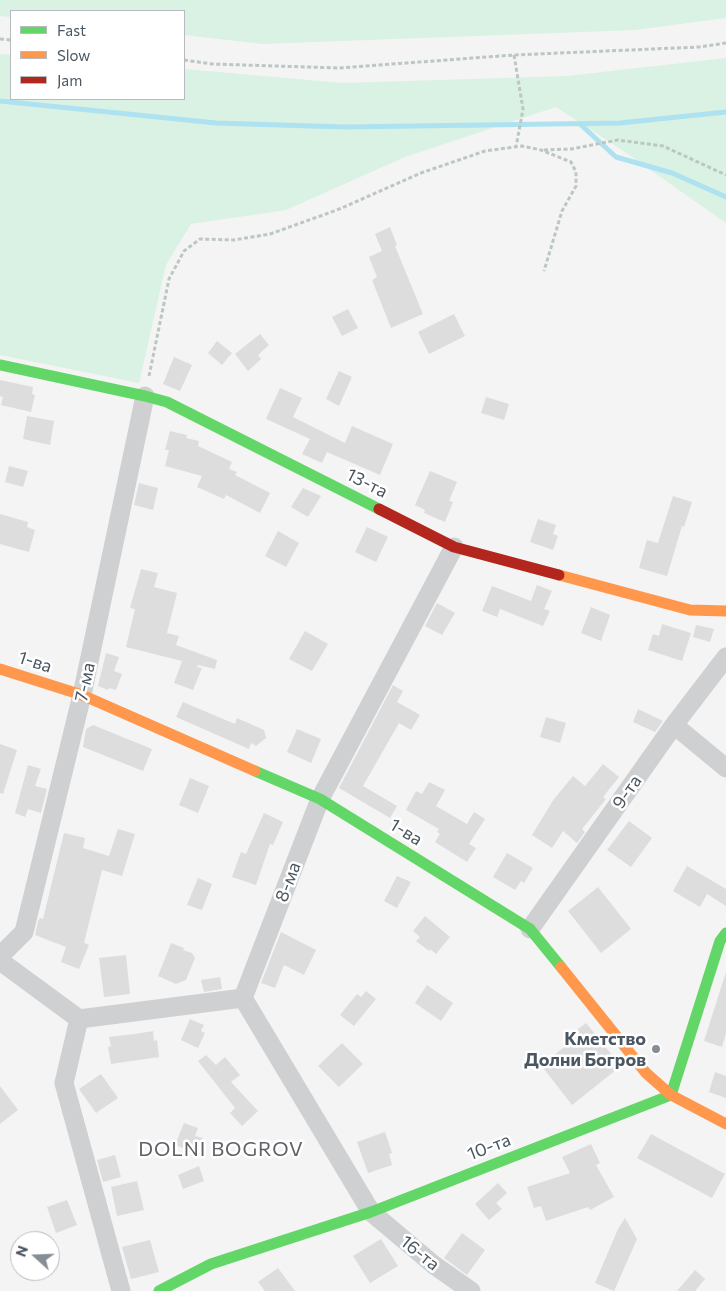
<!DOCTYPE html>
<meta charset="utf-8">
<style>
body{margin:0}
#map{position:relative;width:726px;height:1291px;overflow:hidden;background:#f4f4f4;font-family:Commissioner,sans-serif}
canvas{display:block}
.legend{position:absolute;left:10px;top:10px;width:175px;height:90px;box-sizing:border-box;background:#fff;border:1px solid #b7bbc0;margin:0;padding:6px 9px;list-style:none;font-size:15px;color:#4a5661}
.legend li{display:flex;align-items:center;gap:10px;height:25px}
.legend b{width:25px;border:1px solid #b7bbc0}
.north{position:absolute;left:10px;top:1231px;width:50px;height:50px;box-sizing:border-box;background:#fff;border:1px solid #b7bbc0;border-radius:50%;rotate:290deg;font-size:14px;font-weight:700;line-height:20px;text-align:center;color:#4a5661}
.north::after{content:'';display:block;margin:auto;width:18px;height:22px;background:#868d94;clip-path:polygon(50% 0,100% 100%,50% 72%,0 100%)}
</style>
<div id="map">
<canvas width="726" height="1291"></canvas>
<ul class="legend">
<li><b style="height:6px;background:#63d668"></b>Fast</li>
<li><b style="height:6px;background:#ff974d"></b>Slow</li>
<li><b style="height:6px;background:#b3261e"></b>Jam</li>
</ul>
<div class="north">N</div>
</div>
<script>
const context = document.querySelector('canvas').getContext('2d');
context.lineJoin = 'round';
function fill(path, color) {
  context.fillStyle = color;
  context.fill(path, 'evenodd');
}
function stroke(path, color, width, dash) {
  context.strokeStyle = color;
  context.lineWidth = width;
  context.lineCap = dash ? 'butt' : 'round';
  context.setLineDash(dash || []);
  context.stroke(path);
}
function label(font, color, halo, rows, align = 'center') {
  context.font = font + ' Commissioner,sans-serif';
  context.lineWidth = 5;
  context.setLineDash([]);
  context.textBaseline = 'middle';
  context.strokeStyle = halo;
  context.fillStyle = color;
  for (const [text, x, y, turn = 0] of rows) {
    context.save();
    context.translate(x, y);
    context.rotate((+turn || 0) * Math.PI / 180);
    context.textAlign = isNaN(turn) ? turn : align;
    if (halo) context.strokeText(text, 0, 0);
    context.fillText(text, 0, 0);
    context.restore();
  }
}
fill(new Path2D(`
 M0,0H726V18L635,30L262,44L184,35V11H11V17L0,16Z
 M0,54L11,55V99H184V69L343,83L567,76L726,58V223L619,148L556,107L405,157L286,210L191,224L166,265L139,383L0,355Z`), '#d9f2e3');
stroke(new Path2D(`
 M0,101L216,123L345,127L620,123L726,112
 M580,124L616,157L672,173L726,197`), '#aee2f0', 5);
fill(new Path2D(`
 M390,227L397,245L395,246L423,314L391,328L372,280L377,277L369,257L382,251L375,234Z
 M348,309L358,328L342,336L332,317Z
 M454,314L465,336L429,354L418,332Z
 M260,334L269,345L258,355L261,359L248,371L235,354Z
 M217,341L232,353L222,365L208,353Z
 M174,357L192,365L180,391L163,384Z
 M339,371L352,377L339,406L326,399Z
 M0,380L33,387L32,394L35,395L31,412L1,405L3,397L0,396Z
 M280,388L302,398L293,417L345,443L352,426L393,444L380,475L327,452L322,463L302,454L310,439L266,419Z
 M486,397L509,404L504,420L481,413Z
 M27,416L54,421L50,445L23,439Z
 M170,431L187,435L186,438L199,441L198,446L232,462L229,469L237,472L235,475L270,493L260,513L226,495L224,499L197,487L202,476L165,466L169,450H165Z
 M9,466L28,471L23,487L5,482Z
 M430,471L457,482L449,501L453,502L445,522L424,513L425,510L415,505Z
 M139,483L158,488L153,510L134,505Z
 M303,488L321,496L308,517L291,507Z
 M673,496L692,502L684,527L682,526L667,576L639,568L647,540L658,543Z
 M0,514L28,522L27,527L35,530L29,552L0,544Z
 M538,519L556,525L553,534L558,536L553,550L530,542Z
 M367,527L388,537L376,562L355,552Z
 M278,531L299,543L286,567L265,556Z
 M141,569L158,573L154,587L177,593L167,633L179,636L176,645L217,660L215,669L198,665L197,667L202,668L193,690L174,683L182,661L126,647L135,609L130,608Z
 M537,585L552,591L544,609L550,611L543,626L500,609L497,617L482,611L492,586L531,601Z
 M437,603L455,613L442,635L425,626Z
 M591,607L610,615L601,641L581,633Z
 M662,624L691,633L682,661L648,650L653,634L659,636Z
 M696,625L714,629L710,642L693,637Z
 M305,631L328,644L312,671L289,659Z
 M106,653L119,657L114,671L122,674L116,690L109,688L108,690L98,686Z
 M393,685L403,691L397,702L420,715L411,730L399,723L363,786L397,806L390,818L339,788Z
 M183,702L235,724L237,718L264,730L266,738L256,746L251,743L249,749L176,717Z
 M638,709L663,721L655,732L633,722Z
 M546,717L566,723L560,743L540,737Z
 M93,725L152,749L143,771L83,747L86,729Z
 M297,729L321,739L311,763L287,752Z
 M0,744L17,750L3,794L0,793Z
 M603,764L619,777L603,797L606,799L582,829L585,832L577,843L563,831L552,848L532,835L554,799L573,776L585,786Z
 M28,765L41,769L35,786L47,789L41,813L28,809L25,817L15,813Z
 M190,778L209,786L198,813L179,805Z
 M429,782L445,790L436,806L467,824L474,812L485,819L469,844L476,848L467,862L435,842L440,834L437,832L439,829L406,810L416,791L422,794Z
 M264,813L283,822L273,845L270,844L256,885L232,877L241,852L246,854Z
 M629,821L652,838L631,867L607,850Z
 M118,829L135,834L122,876L102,870L84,943L89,945L79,969L61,962L66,947L35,935L38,921L40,918L43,919L64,833L85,838L83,848L109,856Z
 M507,853L533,868L524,883L521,881L515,890L493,877Z
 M687,866L726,889V906L707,894L700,907L673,891Z
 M397,876L411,882L397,908L384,901Z
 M198,878L212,884L202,910L187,905Z
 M598,887L631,929L601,953L568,911Z
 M425,916L450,937L436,954L430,949L429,951L416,941L420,937L413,931Z
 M281,932L316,950L304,975L284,965L275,988L261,983Z
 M171,943L184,948L183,950L192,953L195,958L186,980L176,984L158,976Z
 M126,955L130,994L104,997L99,958Z
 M726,972V1033L722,1047L704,1041Z
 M220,977L222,989L204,992L201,980Z
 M427,985L453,1003L441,1021L415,1003Z
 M366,991L376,999L354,1026L340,1015L357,994L361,997Z
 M190,1019L204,1025L201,1031L205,1033L198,1048L181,1040Z
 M586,1023L621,1066L572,1105L541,1065L572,1041L569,1036Z
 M153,1031L154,1041L157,1040L159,1057L111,1064L108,1047L111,1046L109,1037L134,1034V1035L135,1034Z
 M342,1043L363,1064L339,1087L318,1066Z
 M206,1055L216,1065L225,1057L240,1075L231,1082L258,1111L242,1126L230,1113L235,1108L198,1061Z
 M715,1072L726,1076V1098L709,1092Z
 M101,1074L118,1098L96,1113L79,1089Z
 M0,1086L18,1110L0,1124Z
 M184,1123L198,1128L195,1136L203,1138L197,1153L175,1145Z
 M385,1132L392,1153L389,1154L392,1165L368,1173L357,1142Z
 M651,1134L725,1174L712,1198L637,1158Z
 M591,1144L600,1163L596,1165L614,1197L590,1210L588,1207L546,1221L541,1206L534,1208L527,1187L570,1173L562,1157Z
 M115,1155L121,1177L103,1182L97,1160Z
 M199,1166L204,1181L183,1189L178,1175Z
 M137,1181L144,1210L117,1216L111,1187Z
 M498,1183L507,1193L496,1203L502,1209L489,1220L475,1204Z
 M67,1200L77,1225L56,1233L47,1207Z
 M625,1218L637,1239L614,1291L595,1283L618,1229Z
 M462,1233L485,1250L467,1275L444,1258Z
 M381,1239L398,1266L370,1283L353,1256Z
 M150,1240L159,1272L131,1279L122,1247Z
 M278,1268L295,1291H265L258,1282Z
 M695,1270L705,1279L695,1291H677Z`), '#ddddde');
stroke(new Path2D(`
 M0,39L11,40
 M514,55L523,109L516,147
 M184,60L212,64L339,68L514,55L699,47L726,43
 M544,150L571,149L618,140L663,146L726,175
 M149,376L169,279L184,251L200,239L234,240L270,234L337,210L421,173L485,151L522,146L541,150L571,162L576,172V186L562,211L544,271`), '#bcc7c4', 3, [4, 2.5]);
stroke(new Path2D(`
 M674,725L726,768
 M530,929L674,725L726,657
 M0,956L24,932L82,695L145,396
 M0,961L79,1019L243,998
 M243,998L320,799L454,547
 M243,998L371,1212L434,1265L471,1291
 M79,1019L64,1083L121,1291`), '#ced0d2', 19);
stroke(new Path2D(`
 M0,365L145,396L167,402L379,509
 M255,771L320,799L530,929L561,967
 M671,1095L720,941L726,933
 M159,1291L211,1264L371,1212L671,1095`), '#63d668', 11);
stroke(new Path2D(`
 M559,575L690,610L726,611
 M0,669L82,695L255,771
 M561,967L646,1073L671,1095L726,1124`), '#ff974d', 11);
stroke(new Path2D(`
 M379,509L454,547L559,575`), '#b3261e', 11);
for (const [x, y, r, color] of [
 [656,1049,5,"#868d94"]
]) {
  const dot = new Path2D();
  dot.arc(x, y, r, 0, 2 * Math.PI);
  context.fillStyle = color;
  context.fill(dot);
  stroke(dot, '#fff', 2);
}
label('18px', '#4a5661', '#fff', [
 ["13-та",367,483,27],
 ["1-ва",35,662,18],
 ["7-ма",85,682,-78],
 ["9-та",627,792,-55],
 ["1-ва",406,832,32],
 ["8-ма",288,882,-69],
 ["10-та",489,1147,-21],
 ["16-та",420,1253,39]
]);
label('bold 18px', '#4a5661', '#fff', [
 ["Кметство",646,1039],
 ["Долни Богров",646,1060]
], 'right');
context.letterSpacing = '1px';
label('20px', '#5f6368', '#fff', [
 ["DOLNI BOGROV",221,1149]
]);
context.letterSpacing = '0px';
</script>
